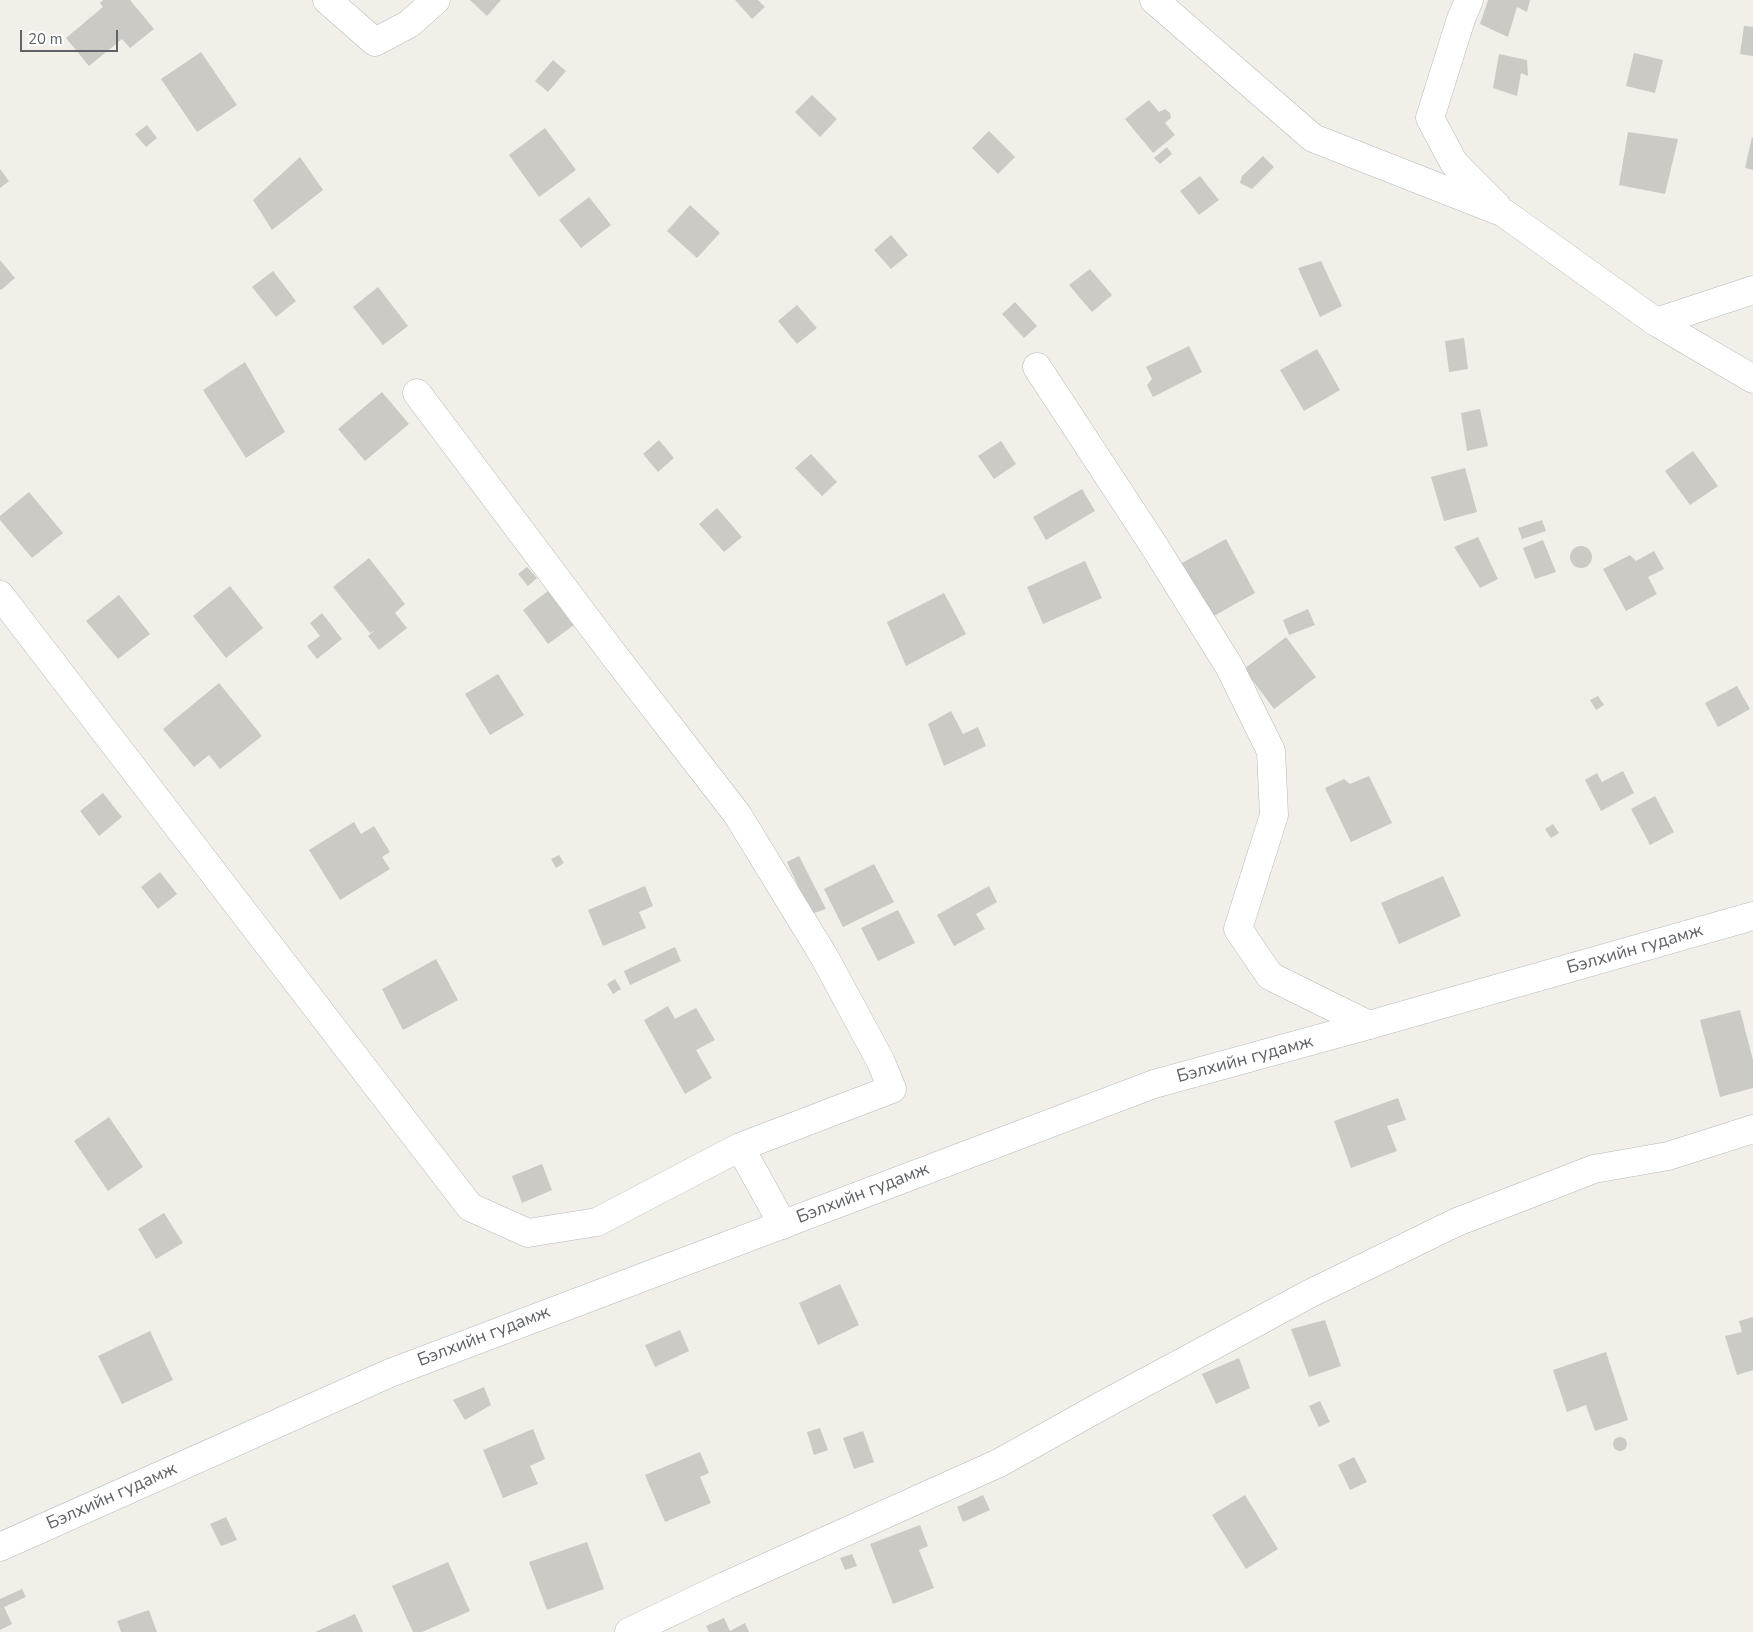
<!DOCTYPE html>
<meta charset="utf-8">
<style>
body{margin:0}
#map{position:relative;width:1753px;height:1632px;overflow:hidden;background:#f1efe8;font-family:"Nunito Sans",sans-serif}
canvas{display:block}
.scale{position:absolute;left:20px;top:30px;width:98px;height:22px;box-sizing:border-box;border:2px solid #5f6368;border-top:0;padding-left:6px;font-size:15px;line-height:18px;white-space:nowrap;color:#5f6368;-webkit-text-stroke:4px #fff;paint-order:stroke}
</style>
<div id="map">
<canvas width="1753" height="1632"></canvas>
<div class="scale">20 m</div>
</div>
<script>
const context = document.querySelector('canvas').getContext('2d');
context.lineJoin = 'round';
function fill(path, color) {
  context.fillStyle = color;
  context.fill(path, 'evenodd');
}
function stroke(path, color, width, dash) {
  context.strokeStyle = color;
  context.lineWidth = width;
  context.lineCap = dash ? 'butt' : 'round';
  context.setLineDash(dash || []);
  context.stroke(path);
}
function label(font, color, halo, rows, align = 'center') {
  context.font = font + ' "Nunito Sans",sans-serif';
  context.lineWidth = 4.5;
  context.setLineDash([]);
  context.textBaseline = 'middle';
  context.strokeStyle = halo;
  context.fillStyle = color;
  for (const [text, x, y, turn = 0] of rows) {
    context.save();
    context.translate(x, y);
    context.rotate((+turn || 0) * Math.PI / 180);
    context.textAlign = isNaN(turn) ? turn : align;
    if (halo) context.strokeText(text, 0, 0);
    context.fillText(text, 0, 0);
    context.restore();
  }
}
fill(new Path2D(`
 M103,0H130L154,29L130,48L122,39L89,66L66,38L103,7L100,3Z
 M470,0H501L487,16Z
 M735,0H758L765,7L752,19Z
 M1488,0H1530L1527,12L1517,7L1508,37L1480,24Z
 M1744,26L1753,27V56L1740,54Z
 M201,52L237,105L197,132L161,79Z
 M1634,53L1663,60L1655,93L1626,86Z
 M1499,54L1527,60L1528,76L1521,73L1517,96L1493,88Z
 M553,60L566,71L548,92L535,81Z
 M812,95L837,119L820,137L795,112Z
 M1149,100L1159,112L1165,109L1170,113L1171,118L1165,123L1175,135L1153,153L1125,119Z
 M147,125L157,138L146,147L135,134Z
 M545,128L576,170L539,197L509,155Z
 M989,131L1015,157L998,174L972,148Z
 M1628,132L1678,139L1665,194L1619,185Z
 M1752,137L1753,138V170L1745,168Z
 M1167,147L1172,154L1160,164L1154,158Z
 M1263,156L1274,167L1252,189L1240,183L1242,176Z
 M300,157L323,190L272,230L253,200Z
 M0,169L9,181L0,188Z
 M1200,176L1219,200L1199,215L1180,191Z
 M589,197L611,225L581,248L559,220Z
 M690,205L720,233L697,258L667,231Z
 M891,235L908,255L891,269L874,250Z
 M0,260L15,278L1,290L0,289Z
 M1321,261L1342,306L1320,317L1298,268Z
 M1090,269L1112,295L1092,312L1069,285Z
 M273,271L296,301L276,317L252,287Z
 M378,287L408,326L383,345L353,307Z
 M1015,302L1037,326L1024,338L1002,314Z
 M797,305L817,328L797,344L778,321Z
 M1464,338L1468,369L1449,372L1445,341Z
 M1189,346L1202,372L1153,397L1147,385L1152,379L1146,367Z
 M1317,349L1340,390L1304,411L1280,370Z
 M245,362L285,432L246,458L203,390Z
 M382,392L409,424L365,461L338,429Z
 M1480,409L1488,446L1467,451L1461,413Z
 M659,440L674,458L658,472L643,454Z
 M1001,441L1016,464L994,479L978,456Z
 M1693,451L1718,486L1690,505L1665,471Z
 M811,454L837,482L822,496L795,468Z
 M1465,468L1477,512L1444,521L1431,477Z
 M1082,489L1095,511L1046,540L1033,517Z
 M29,492L63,533L32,558L0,520V516Z
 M717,508L742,537L724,552L699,524Z
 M1542,520L1546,531L1522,539L1518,528Z
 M1478,537L1498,579L1480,588L1454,547Z
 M1226,539L1255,593L1210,618L1180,564Z
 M1543,540L1556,572L1535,579L1523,548Z
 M1570 557a11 11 0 1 1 22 0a11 11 0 1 1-22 0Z
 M1654,551L1664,569L1648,577L1657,594L1626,611L1603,569L1630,555L1636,561Z
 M369,558L405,604L395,613L407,628L379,650L368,636L375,630L370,633L333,587Z
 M1085,561L1102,598L1043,624L1027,587Z
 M527,567L537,578L528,586L518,574Z
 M230,586L263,628L226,658L193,616Z
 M548,591L574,625L548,644L523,610Z
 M944,593L966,634L906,666L887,622Z
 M119,595L150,634L118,659L86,621Z
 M1308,609L1315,625L1289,635L1283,620Z
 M322,613L342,639L317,659L307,646L320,636L310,623Z
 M1286,637L1316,677L1274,709L1244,669Z
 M498,674L524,715L490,735L465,694Z
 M219,683L262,736L220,769L209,755L194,767L163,729Z
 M1737,686L1750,709L1718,727L1705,703Z
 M1598,696L1604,705L1596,710L1590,700Z
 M951,711L963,734L978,727L986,746L944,766L928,724Z
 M1623,771L1634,793L1601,811L1585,780L1597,773L1602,782Z
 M1369,776L1392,823L1351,842L1325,788L1344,779L1350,784Z
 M103,793L122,817L99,836L80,811Z
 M1655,796L1674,832L1650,845L1631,809Z
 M354,822L361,834L374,826L390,852L382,857L390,869L340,900L309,850Z
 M1553,824L1559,833L1551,838L1545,829Z
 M559,855L564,863L556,868L551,859Z
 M799,856L826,909L811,914L787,862Z
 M874,864L894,902L843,927L824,889Z
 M160,872L177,894L158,909L141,887Z
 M1443,876L1461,916L1399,944L1381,903Z
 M645,886L653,906L639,912L646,928L603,946L588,910Z
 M989,886L997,902L976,914L985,929L954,946L937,915Z
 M898,910L915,943L878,961L861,928Z
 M675,947L681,961L630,985L624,971Z
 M436,959L458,1000L403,1030L382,989Z
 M615,979L621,989L613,994L607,984Z
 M668,1006L675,1019L696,1008L715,1040L696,1050L712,1078L685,1094L644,1020Z
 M1740,1010L1753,1060V1088L1720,1097L1700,1020Z
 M1398,1098L1406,1120L1387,1126L1397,1151L1351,1168L1334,1121Z
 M109,1117L143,1167L108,1191L74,1141Z
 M542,1164L552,1190L522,1203L512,1176Z
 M164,1213L183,1243L156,1259L138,1229Z
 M840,1284L859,1325L818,1345L799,1303Z
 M1753,1317V1370L1737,1375L1725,1336L1742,1332L1739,1321Z
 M1325,1320L1341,1366L1309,1377L1291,1329Z
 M680,1330L689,1351L655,1367L645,1345Z
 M150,1331L173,1380L122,1404L98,1356Z
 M1606,1352L1628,1420L1595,1431L1586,1405L1567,1412L1553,1370Z
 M1239,1358L1250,1388L1216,1404L1202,1374Z
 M484,1387L491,1405L465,1420L453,1400Z
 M1320,1401L1330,1422L1319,1427L1309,1406Z
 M820,1428L828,1450L814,1455L807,1432Z
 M533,1429L545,1459L530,1466L538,1484L503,1498L483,1450Z
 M863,1431L874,1462L854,1469L843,1438Z
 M1613 1444a7 7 0 1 1 14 0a7 7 0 1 1-14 0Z
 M700,1452L709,1473L700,1477L711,1503L665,1522L645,1475Z
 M1354,1457L1367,1482L1350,1490L1338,1465Z
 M983,1495L990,1510L963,1522L957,1507Z
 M1245,1495L1278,1549L1246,1569L1212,1515Z
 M226,1517L237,1540L221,1546L210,1524Z
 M920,1525L928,1546L919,1550L934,1588L893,1604L870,1544Z
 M587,1542L604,1589L547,1610L529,1562Z
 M852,1554L857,1566L845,1570L840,1558Z
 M448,1562L470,1611L422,1632H413L392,1586Z
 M22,1589L26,1597L4,1607L12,1624L0,1630V1599Z
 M149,1610L157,1632H121L117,1621Z
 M355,1614L363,1632H315Z
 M724,1618L730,1631L745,1623L749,1632H709L706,1626Z`), '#cccac5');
const street = new Path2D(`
 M327,0L375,42L409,24L436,0
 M1154,0L1313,138L1504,213L1656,322L1753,379
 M1469,0L1461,19L1430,118L1454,163L1496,205
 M1656,322L1753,290
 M1037,367L1151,541L1229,666L1271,751L1274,815L1238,929L1270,976L1369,1025
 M417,393L613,654L737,814L825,958L881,1062L892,1089L740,1147L783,1225
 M0,595L470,1207L528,1233L597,1222L740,1147
 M629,1632L725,1586L999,1463L1103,1405L1309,1294L1457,1222L1594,1169L1668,1156L1753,1129`);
const secondary = new Path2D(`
 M0,1547L390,1373L1154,1084L1369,1025L1753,916`);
stroke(street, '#b5b8bc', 29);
stroke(secondary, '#b6babf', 29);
stroke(street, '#fff', 28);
stroke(secondary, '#fff', 28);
label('18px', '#5f6368', '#fff', [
 ["Бэлхийн гудамж",1635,950,-16],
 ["Бэлхийн гудамж",1245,1060,-15],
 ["Бэлхийн гудамж",863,1194,-21],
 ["Бэлхийн гудамж",484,1337,-21],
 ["Бэлхийн гудамж",112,1497,-24]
]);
</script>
